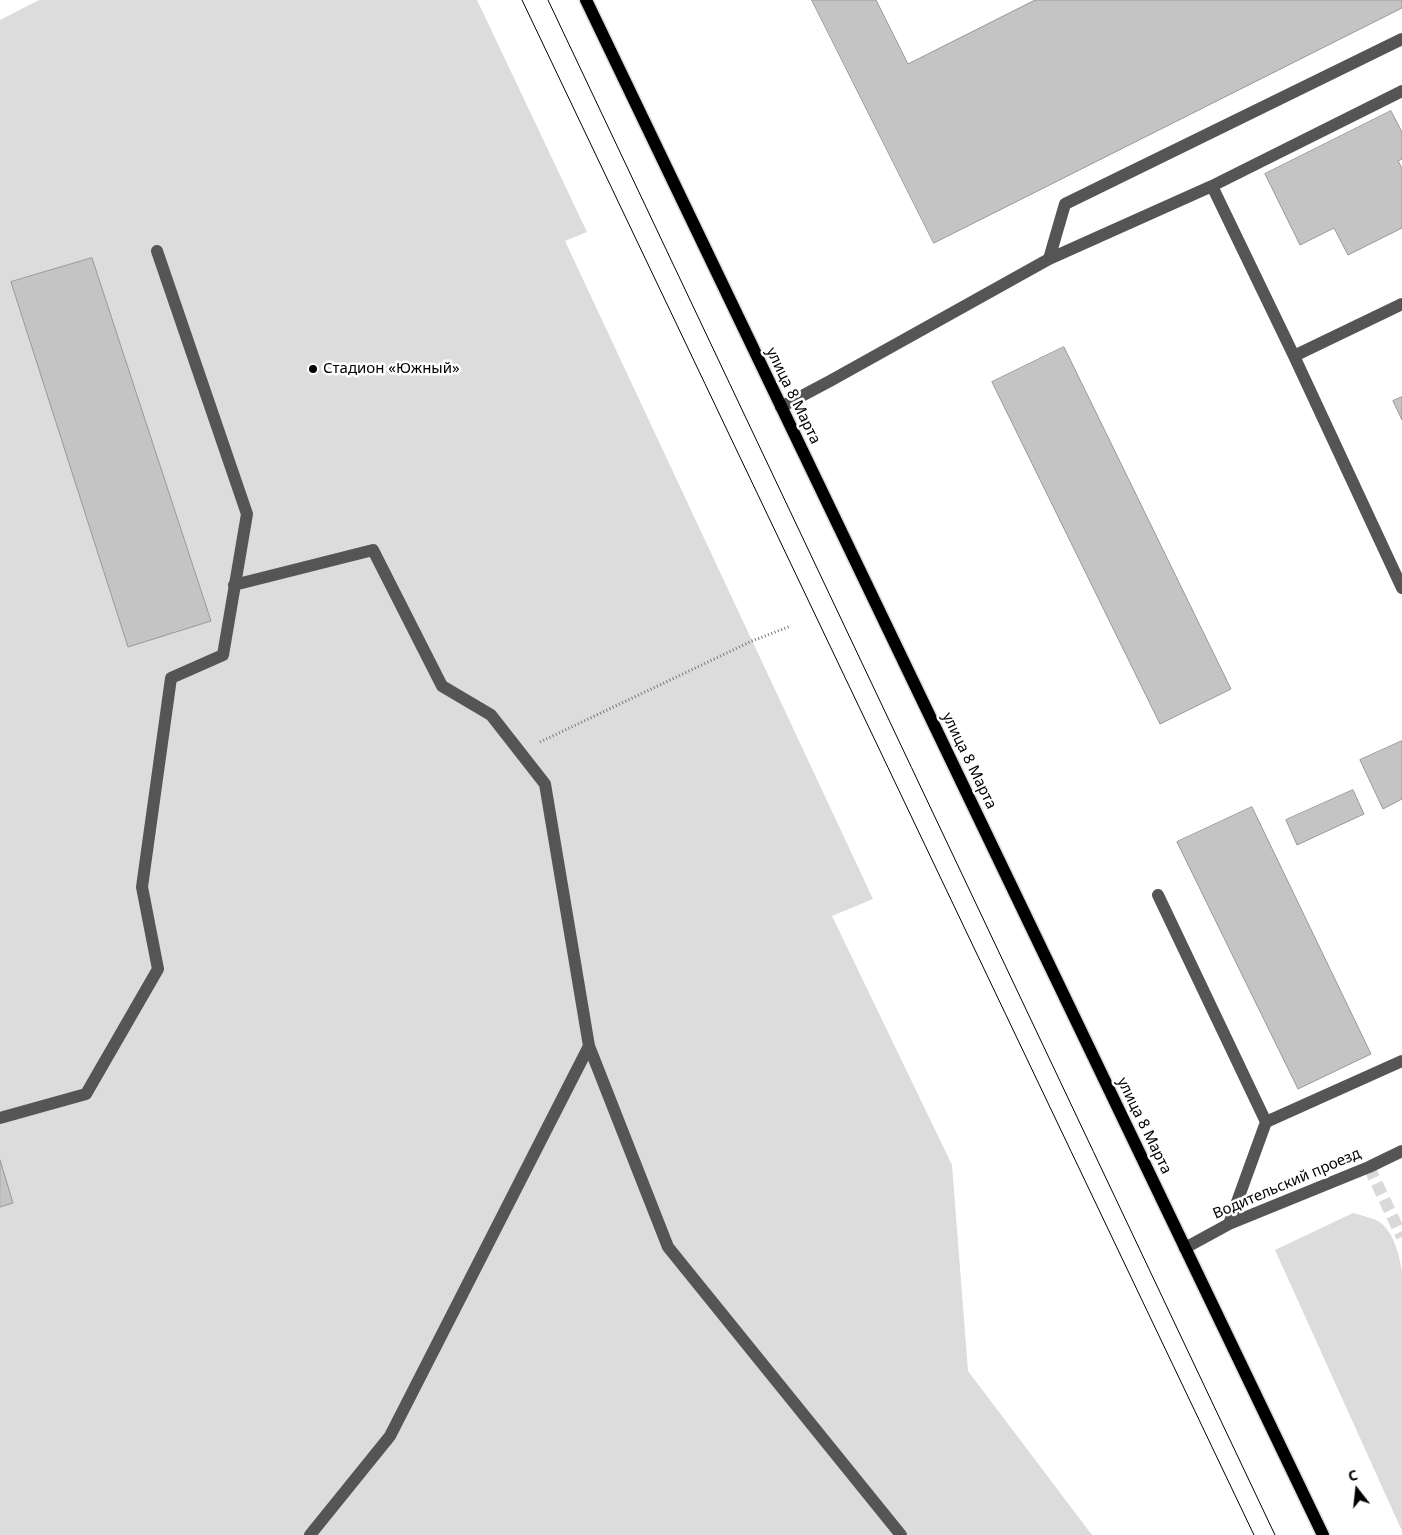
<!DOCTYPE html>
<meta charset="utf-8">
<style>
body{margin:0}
#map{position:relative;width:1402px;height:1535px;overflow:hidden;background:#fff;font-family:"Noto Sans",sans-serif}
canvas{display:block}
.north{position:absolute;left:1332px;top:1465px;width:50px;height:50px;-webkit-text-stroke:4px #fff;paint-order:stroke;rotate:344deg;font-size:14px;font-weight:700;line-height:20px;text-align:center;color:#000}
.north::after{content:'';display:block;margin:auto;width:18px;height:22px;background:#000;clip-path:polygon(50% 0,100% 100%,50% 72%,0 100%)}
</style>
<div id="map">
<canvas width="1402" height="1535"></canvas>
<div class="north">С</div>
</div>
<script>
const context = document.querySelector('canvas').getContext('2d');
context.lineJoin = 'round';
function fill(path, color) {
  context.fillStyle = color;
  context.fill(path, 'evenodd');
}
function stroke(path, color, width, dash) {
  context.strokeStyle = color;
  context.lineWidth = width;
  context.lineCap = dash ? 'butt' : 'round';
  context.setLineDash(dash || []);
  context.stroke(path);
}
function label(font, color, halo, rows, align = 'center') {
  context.font = font + ' "Noto Sans",sans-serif';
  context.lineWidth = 5;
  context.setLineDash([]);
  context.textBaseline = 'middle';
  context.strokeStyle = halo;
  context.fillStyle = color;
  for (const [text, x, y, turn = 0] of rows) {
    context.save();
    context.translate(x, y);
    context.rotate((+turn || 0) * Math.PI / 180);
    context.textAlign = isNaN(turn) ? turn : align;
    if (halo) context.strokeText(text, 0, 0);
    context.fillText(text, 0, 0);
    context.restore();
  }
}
fill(new Path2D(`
 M39,0H477L587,232L565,241L873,899L832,916L952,1165L968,1371L1092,1535H0V20Z
 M1353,1213C1360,1215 1369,1217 1376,1220C1393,1228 1399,1254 1402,1271V1531L1275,1250Z`), '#dcdcdc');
const building = new Path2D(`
 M812,0H876L908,64L1035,0H1402V8L934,243Z
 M1391,111L1402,132V159L1398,161L1402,168V228L1348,255L1334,228L1300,245L1265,174Z
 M92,258L211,621L128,647L11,282Z
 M1064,347L1231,689L1160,724L992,382Z
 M1402,397V420L1393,401Z
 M1402,741V799L1383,809L1360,760Z
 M1353,790L1364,814L1297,845L1286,820Z
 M1252,807L1371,1054L1298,1089L1177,842Z
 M0,1160L13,1203L0,1207Z`);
fill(building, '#c4c4c4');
stroke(building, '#999', 1);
stroke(new Path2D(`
 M1369,1167L1402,1237`), '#d9d9d9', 12, [12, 6]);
const major = new Path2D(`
 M586,0L1323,1535`);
stroke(major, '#dbdbdb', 15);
stroke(new Path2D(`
 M540,742L752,641L791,626`), '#777', 3, [1, 2.5]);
stroke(new Path2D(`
 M1212,186L1294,356L1402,588
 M1049,259L1065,204L1402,39
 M1294,356L1402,304
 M781,407L830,381L1049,259L1212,186L1402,91
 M234,585L373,550L442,686L491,715L545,784L589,1046L390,1436L310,1535
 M1158,895L1266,1122L1229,1224
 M589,1046L668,1247L901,1535
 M0,1118L86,1094L158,969L142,887L171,678L223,655L247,514L157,251
 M1266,1122L1402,1061
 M1185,1248L1229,1224L1369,1167L1402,1151`), '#555', 12);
stroke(major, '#000', 12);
stroke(new Path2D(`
 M522,0L1254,1535
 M548,0L1275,1535`), '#000', 1);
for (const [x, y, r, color] of [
 [313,369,5,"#000"]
]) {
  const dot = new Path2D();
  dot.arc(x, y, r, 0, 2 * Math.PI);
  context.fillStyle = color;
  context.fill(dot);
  stroke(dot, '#fff', 2);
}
label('15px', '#000', '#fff', [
 ["Стадион «Южный»",323,369]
], 'left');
label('15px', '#000', '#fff', [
 ["улица 8 Марта",793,396,64],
 ["улица 8 Марта",969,761,64],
 ["улица 8 Марта",1144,1126,64],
 ["Водительский проезд",1287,1184,-23]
]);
</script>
